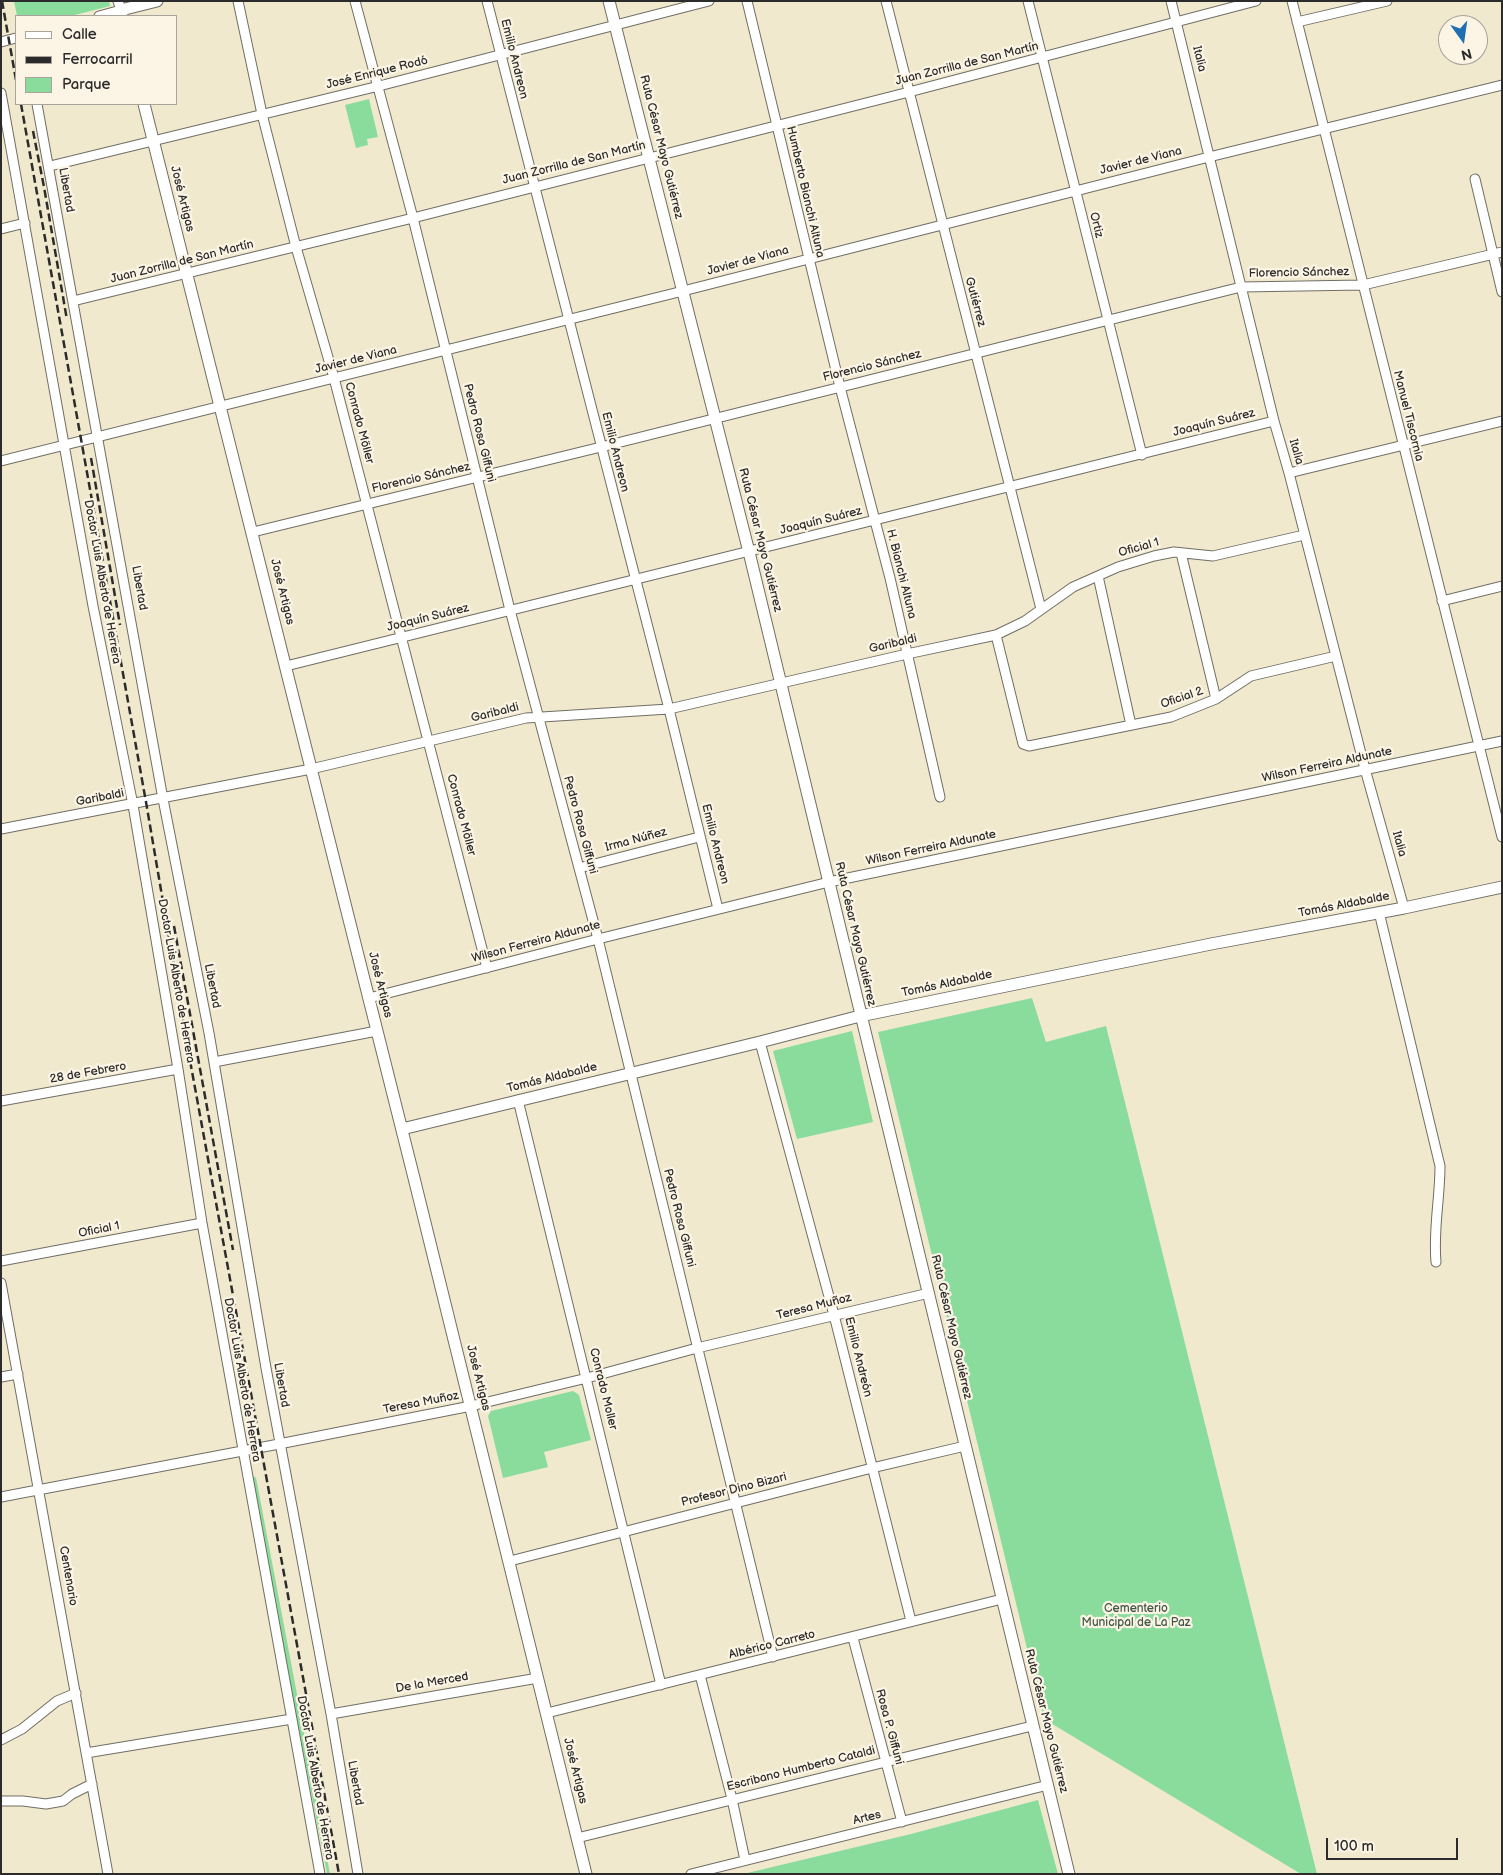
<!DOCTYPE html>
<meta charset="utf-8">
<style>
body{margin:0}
#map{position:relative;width:1503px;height:1875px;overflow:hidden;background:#f0e9ce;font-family:"Balsamiq Sans",sans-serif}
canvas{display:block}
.frame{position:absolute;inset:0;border:2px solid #2b2b2b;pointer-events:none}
.legend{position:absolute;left:15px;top:15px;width:162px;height:90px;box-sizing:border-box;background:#fcf5e5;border:1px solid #a8a49b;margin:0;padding:6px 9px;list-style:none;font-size:15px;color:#2b2b2b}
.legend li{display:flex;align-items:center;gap:10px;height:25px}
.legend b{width:25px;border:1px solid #a8a49b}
.north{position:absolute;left:1438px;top:15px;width:50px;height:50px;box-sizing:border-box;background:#fcf5e5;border:1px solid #a8a49b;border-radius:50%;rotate:166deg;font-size:14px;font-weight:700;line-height:20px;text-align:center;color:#2b2b2b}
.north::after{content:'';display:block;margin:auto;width:18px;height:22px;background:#1f6fb2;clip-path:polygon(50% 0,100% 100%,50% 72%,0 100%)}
.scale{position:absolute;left:1326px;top:1838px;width:132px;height:22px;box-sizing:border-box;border:2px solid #2b2b2b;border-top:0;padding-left:6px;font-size:15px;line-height:18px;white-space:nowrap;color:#2b2b2b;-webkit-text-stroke:4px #fcf5e5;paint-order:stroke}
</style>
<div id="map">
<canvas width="1503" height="1875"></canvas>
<div class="frame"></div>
<ul class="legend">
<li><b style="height:6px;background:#fff"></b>Calle</li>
<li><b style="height:6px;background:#2b2b2b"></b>Ferrocarril</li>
<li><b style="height:14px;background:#8adc9d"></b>Parque</li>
</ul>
<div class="north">N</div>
<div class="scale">100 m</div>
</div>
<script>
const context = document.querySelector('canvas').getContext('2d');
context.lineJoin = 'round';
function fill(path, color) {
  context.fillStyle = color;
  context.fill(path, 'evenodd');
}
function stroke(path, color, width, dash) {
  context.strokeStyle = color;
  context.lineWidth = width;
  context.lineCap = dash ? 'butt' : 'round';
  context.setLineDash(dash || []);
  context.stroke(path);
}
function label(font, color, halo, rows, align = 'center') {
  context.font = font + ' "Balsamiq Sans",sans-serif';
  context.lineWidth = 4.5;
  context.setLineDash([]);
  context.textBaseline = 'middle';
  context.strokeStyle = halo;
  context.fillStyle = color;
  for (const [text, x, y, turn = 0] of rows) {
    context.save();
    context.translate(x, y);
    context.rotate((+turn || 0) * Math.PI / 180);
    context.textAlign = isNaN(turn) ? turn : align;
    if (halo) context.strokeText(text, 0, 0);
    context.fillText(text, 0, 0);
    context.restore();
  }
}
fill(new Path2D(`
 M14,1H109L110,6L71,16H17Z
 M369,99L378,137L367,139L368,145L356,148L345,105Z
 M1032,998L1046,1042L1106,1026L1317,1874H1301L1044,1719L878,1032Z
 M852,1031L873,1122L797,1139L773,1051Z
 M573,1391L579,1395L591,1440L544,1452L548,1467L503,1478L488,1416L491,1411Z
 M252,1475L256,1478L258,1488L300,1710L306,1720L304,1734L330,1874H327L250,1478Z
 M1038,1800L1058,1874H743L911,1834Z`), '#8adc9d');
const minor = new Path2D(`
 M238,1L262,114L296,247L334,378L487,968
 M355,1L413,218L510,610L598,939L773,1657
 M487,1L669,709L718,909
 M747,1L840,387L890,578L940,797
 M886,1L1041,609
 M1028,1L1142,455
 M1171,1L1274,421L1289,473L1365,769L1404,908
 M1292,1L1502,837
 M99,16L121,10L118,1
 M1297,22L1387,1
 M1,42L16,38
 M1,93L93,606L133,805L178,1069L202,1223L320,1874
 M37,104L163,799L209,1033L266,1368L331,1714L358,1874
 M50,166L379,86L709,1
 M1475,179L1502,292
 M1,229L25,223
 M73,301L413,218L909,92L1256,1
 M1,461L683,291L1209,157L1502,85
 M1289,473L1502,421
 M253,532L601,447L1241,287L1363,285L1502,252
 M1181,553L1216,699
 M1098,576L1131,725
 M1442,601L1502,586
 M996,635L1023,744L1029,746L1171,717L1216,699L1251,676L1336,656
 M286,666L1274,421
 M1,829L311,769L526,718L669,709L907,654L996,635L1025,621L1073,587L1118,567L1154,556L1174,552L1213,556L1304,535
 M579,868L699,837
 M1379,912L1440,1166C1440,1199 1433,1229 1436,1262
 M369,998L598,939L829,882L1502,741
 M760,1042L834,1315L911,1621
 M214,1062L377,1031
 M518,1100L661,1685
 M1,1101L178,1069
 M1,1261L202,1223
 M1,1283L108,1874
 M1,1377L18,1374
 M1,1497L279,1444L471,1406L587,1378L697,1348L929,1293
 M510,1561L872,1468L965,1446
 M853,1638L902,1822
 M700,1675L732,1799L745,1860
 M547,1713L1002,1599
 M331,1714L538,1678
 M1,1740L22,1729L57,1701L76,1693
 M86,1753L292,1719
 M1,1801H23L46,1804L63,1801L72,1794L92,1784
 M577,1838L1032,1726
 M691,1874L1048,1785`);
const tertiary = new Path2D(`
 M609,1L749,552L1069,1874
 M122,16L121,10L157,1
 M144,104L414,1178L586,1874
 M402,1129L760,1042L860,1016L1211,944L1404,908L1502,887`);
stroke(minor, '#706e64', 11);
stroke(tertiary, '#706e64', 13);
stroke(minor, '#fff', 9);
stroke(tertiary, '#fff', 11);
stroke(new Path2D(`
 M2,1L16,80
 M21,104L146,802L191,1066L339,1874
 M33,131L44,187L67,320
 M91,458L120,625
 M174,926L233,1250`), '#2b2b2b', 2.5, [8, 4]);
label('12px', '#2b2b2b', '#fcf5e5', [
 ["Emilio Andreon",514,59,76],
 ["Italia",1199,59,76],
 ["Juan Zorrilla de San Martín",967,64,-14],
 ["José Enrique Rodó",377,73,-14],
 ["Ruta César Mayo Gutiérrez",661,147,76],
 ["Javier de Viana",1141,161,-14],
 ["Juan Zorrilla de San Martín",574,163,-14],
 ["Libertad",66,190,80],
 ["Humberto Bianchi Altuna",805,192,77],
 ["José Artigas",182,199,76],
 ["Ortiz",1096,225,76],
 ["Javier de Viana",748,261,-15],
 ["Juan Zorrilla de San Martín",182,262,-14],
 ["Florencio Sánchez",1299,273,-1],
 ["Gutiérrez",975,302,75],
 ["Javier de Viana",356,360,-14],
 ["Florencio Sánchez",872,366,-14],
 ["Manuel Tiscornia",1408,416,76],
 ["Conrado Möller",359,423,75],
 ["Joaquín Suárez",1214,423,-14],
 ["Pedro Rosa Giffuni",479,433,76],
 ["Emilio Andreon",615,452,76],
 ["Italia",1296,452,74],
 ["Florencio Sánchez",421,478,-13],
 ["Joaquín Suárez",821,521,-14],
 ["Ruta César Mayo Gutiérrez",760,540,76],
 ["Oficial 1",1139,548,-16],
 ["H. Bianchi Altuna",901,574,76],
 ["Doctor Luis Alberto de Herrera",102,582,80],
 ["Libertad",139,588,80],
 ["José Artigas",282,592,76],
 ["Joaquín Suárez",428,618,-14],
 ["Garibaldi",893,644,-13],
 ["Oficial 2",1182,698,-19],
 ["Garibaldi",495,713,-14],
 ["Wilson Ferreira Aldunate",1327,765,-12],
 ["Garibaldi",100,798,-11],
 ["Conrado Möller",461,815,75],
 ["Pedro Rosa Giffuni",580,825,75],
 ["Irma Núñez",636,840,-15],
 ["Emilio Andreon",715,844,76],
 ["Italia",1399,844,75],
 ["Wilson Ferreira Aldunate",931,848,-12],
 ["Tomás Aldabalde",1344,905,-11],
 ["Ruta César Mayo Gutiérrez",855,934,77],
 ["Wilson Ferreira Aldunate",536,942,-15],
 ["Doctor Luis Alberto de Herrera",176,981,80],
 ["Tomás Aldabalde",947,984,-12],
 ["José Artigas",380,985,76],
 ["Libertad",212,986,79],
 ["28 de Febrero",88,1073,-10],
 ["Tomás Aldabalde",552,1078,-14],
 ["Pedro Rosa Giffuni",679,1218,76],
 ["Oficial 1",99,1230,-11],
 ["Teresa Muñoz",814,1307,-14],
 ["Ruta César Mayo Gutiérrez",951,1327,77],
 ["Emilio Andreón",858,1357,76],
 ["José Artigas",478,1378,76],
 ["Doctor Luis Alberto de Herrera",242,1380,80],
 ["Libertad",281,1385,80],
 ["Conrado Moller",603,1389,76],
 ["Teresa Muñoz",421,1403,-11],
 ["Profesor Dino Bizari",734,1490,-14],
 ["Centenario",68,1576,80],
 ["Albérico Carreto",772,1645,-14],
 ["De la Merced",432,1683,-10],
 ["Ruta César Mayo Gutiérrez",1046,1721,76],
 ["Rosa P. Giffuni",889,1727,75],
 ["Escribano Humberto Cataldi",801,1769,-14],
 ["José Artigas",575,1771,76],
 ["Doctor Luis Alberto de Herrera",315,1778,80],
 ["Libertad",355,1783,80],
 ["Artes",867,1818,-14]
]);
label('12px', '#435748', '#fcf5e5', [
 ["Cementerio",1136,1609],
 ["Municipal de La Paz",1136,1623]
]);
</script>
